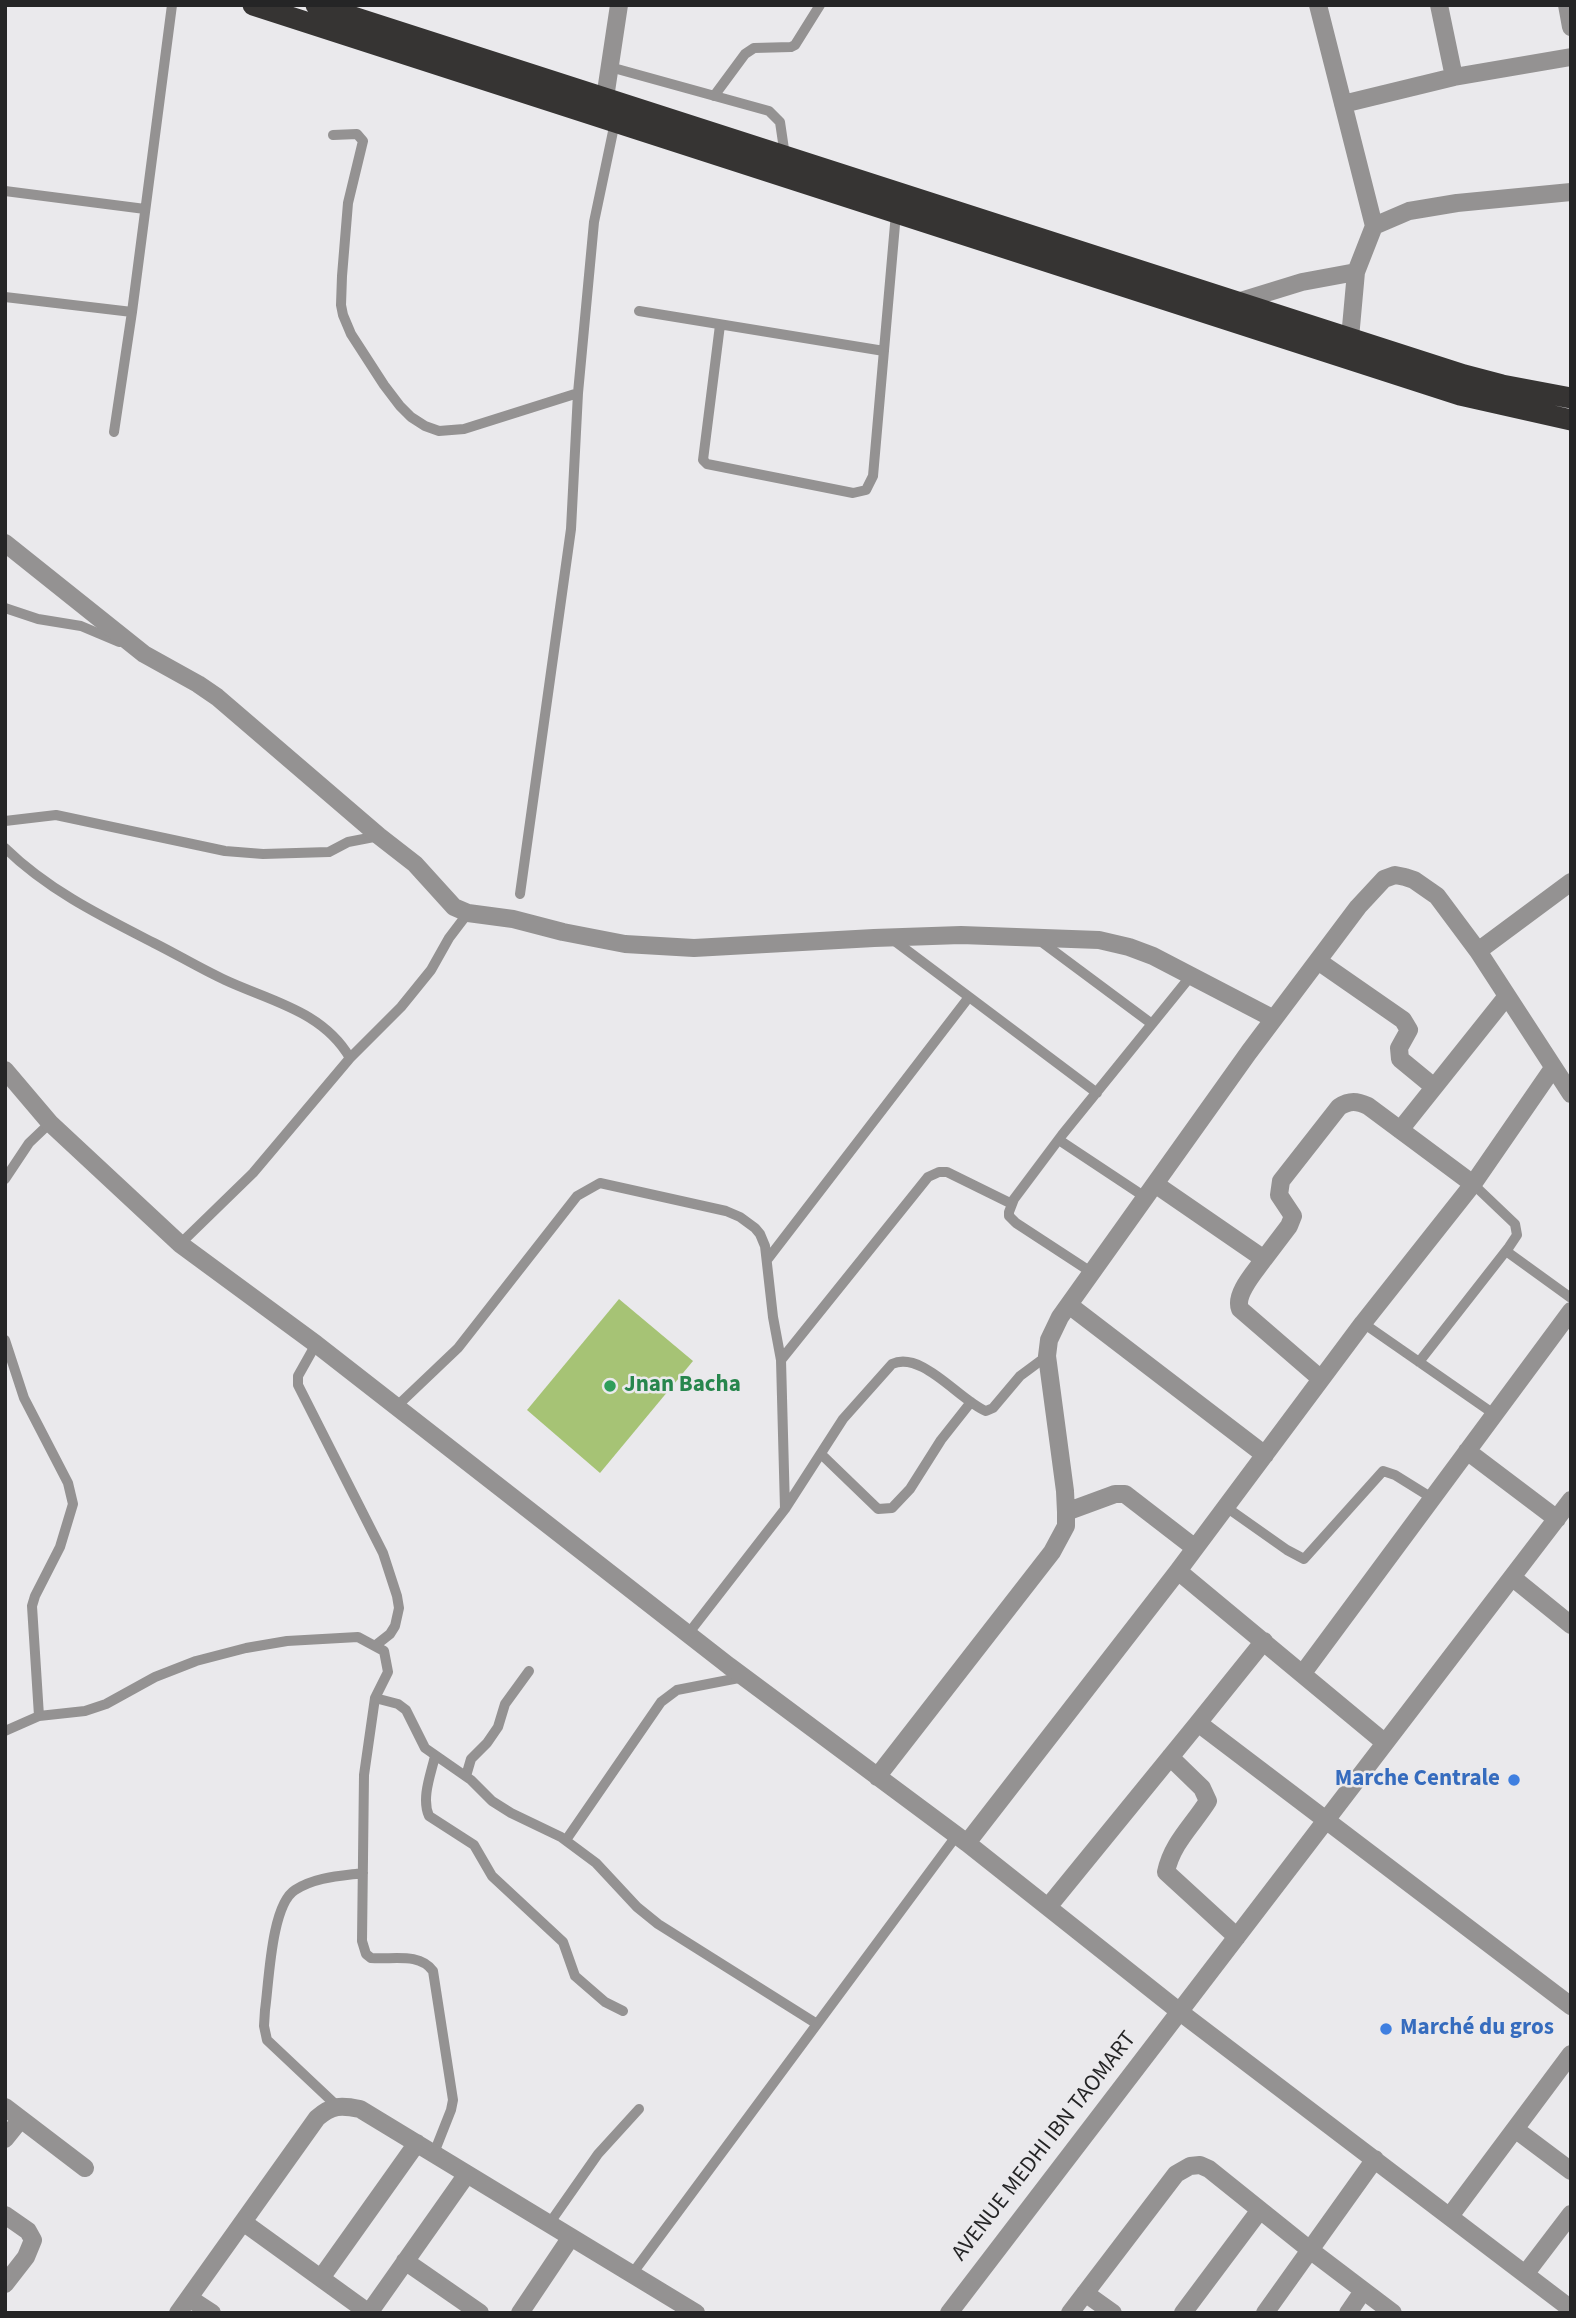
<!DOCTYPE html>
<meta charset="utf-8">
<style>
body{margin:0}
#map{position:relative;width:1576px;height:2318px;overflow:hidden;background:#eae9ec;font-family:"Source Sans 3",sans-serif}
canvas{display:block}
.frame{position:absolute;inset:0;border:7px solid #252526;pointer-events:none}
</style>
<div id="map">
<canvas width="1576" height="2318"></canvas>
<div class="frame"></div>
</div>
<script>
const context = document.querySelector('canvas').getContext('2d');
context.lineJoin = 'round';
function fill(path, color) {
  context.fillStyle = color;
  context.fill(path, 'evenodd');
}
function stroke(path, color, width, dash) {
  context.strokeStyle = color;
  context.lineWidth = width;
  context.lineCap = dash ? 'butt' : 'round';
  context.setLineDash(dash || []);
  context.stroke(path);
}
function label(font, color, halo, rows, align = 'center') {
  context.font = font + ' "Source Sans 3",sans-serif';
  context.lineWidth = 5;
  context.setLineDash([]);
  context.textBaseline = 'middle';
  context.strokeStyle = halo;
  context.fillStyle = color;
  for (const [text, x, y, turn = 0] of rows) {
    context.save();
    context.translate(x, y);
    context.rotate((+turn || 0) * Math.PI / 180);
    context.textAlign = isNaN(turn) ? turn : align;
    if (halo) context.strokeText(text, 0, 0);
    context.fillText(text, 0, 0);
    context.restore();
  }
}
fill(new Path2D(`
 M619,1299L693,1361L600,1473L527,1410Z`), '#a6c375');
stroke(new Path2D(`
 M610,67L769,111L780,122L785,156
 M714,96L745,54L754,48L791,47L795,45L820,5
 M333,135L357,134L363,141L348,203L342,276L341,305L343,315L351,334L384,385L400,406L411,417L425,426L439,431L464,429L578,393
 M5,191L145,209
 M5,297L132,312
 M639,311L884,351
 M720,325L703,460L707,464L853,493L866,490L873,476L896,213
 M114,432L132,312L172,5
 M5,608L38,619L81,626L119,642
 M5,821L56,815L225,851L263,854L329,852L348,842L379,836
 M5,848C48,890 101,916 154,943C178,955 201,969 225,980C270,1001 323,1011 350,1058
 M520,894L571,529L578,393L594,222L615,122
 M892,939L1097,1093
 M1039,940L1152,1024
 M1059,1140L1145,1197
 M5,1179L29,1143L50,1123
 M180,1244L253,1173L350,1058L401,1007L431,970L449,938L468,913
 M1506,1251L1571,1298
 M767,1260L969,997
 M1091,1272L1016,1223L1009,1216V1212L1014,1199L1062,1135L1190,977
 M1363,1323L1494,1414
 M5,1340L24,1398L68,1483L73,1504L60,1547L35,1596L32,1606L39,1716
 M316,1344L298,1376V1385L383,1553L397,1596L399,1608L395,1626L390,1634L376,1645
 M781,1360L928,1177L939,1172H947L1012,1204
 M1419,1362L1509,1247L1517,1235L1515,1224L1473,1184
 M396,1407L458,1348L577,1196L600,1183L726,1211L740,1217L755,1228L760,1234L765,1246L773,1317L781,1360L785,1509
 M821,1454L878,1509L892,1508L910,1489L941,1440L971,1402
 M1226,1507L1287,1550L1304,1559L1383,1471L1395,1475L1432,1498
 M688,1634L785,1509L843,1419L892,1364C922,1350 960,1401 986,1411L993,1408L1020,1376L1047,1356
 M375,1698L398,1704L406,1710L425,1748L471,1780L492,1801L511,1813L561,1837L596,1863L637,1907L658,1924L817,2024
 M5,1731L39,1716L85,1711L106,1704L155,1677L196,1661L246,1648L287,1641L358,1637L384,1651L388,1672L375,1698L364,1775L362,1941L366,1954L371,1958C392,1960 419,1952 433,1971L453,2100L451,2110L434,2153
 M435,1756C431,1774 421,1798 429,1816L474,1845L492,1876L563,1942L575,1976L605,2002L623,2011
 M466,1776L471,1759L487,1743L498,1727L505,1704L529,1671
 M566,1840L661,1702L677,1690L744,1677
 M336,2105L267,2040L264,2026L265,2010C269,1983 271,1905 295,1890C315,1877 340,1876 363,1873
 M549,2224L598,2154L639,2109
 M632,2274L957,1835`), '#949292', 10);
stroke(new Path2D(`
 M1318,5L1374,226L1356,272L1350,338
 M1567,5L1571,27
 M1454,77L1571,57
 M605,98L619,5
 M1343,104L1454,77L1439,5
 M1374,226L1409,211L1457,203L1571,192
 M1237,302L1302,282L1356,272
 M5,543L144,654L198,684L217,697L379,836L415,864L454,907L468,913L513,919L563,932L625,944L694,948L874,938L961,935L1099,940L1129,947L1153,956L1274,1019
 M1478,951L1571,882
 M1318,961L1403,1020L1409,1030L1399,1048L1400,1059L1434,1087
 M5,1070L50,1123L180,1244L316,1344L729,1666L967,1843L1180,2012L1571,2309
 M1400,1130L1507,996
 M1155,1184L1264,1259C1255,1272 1234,1294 1240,1309L1321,1379
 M1264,1259L1289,1226L1293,1216L1279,1195L1281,1181L1339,1107C1350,1100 1357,1101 1368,1106L1473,1184
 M1069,1305L1265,1455
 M1467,1451L1557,1519
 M1066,1512L1115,1494H1125L1195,1548
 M1178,1571L1384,1742
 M1513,1578L1571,1625
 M1264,1641L1198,1723L1571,2006
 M1303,1673L1571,1311
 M1170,1757L1202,1788L1208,1801C1193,1825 1172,1843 1166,1872L1237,1937
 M877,1777L1052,1552L1066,1526V1512L1065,1491L1047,1356L1049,1340L1060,1317L1249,1052L1358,907L1384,879L1395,875L1405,877L1414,880L1437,896L1478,951L1571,1094
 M967,1843L1178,1571L1363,1323L1473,1184L1553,1068
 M1048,1907L1198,1723
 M5,2107L85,2168
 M1515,2129L1571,2171
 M5,2139L21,2119
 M5,2215L28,2231L33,2240L26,2257L5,2284
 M1450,2216L1571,2054
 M243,2222L369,2313
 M405,2261L480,2313
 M1526,2273L1571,2214
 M321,2278L417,2143
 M1085,2293L1113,2313
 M189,2298L212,2313
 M178,2313L317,2118C332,2105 341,2105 360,2109L696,2313
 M369,2313L467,2174
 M520,2313L571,2237
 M949,2313L1571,1500
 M1070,2313L1176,2174L1190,2166L1200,2165L1209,2169L1310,2250L1393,2313
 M1183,2313L1260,2210
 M1265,2313L1375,2159
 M1348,2313L1363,2291`), '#949292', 18);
stroke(new Path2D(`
 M253,5L1460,395L1571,420
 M316,5L1464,375L1502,385L1571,398`), '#363433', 21);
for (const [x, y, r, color] of [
 [610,1386,7,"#2e9e5b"],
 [1514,1780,7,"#3f7fe0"],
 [1386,2029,7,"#3f7fe0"]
]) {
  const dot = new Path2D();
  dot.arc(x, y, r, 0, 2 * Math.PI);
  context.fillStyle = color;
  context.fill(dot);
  stroke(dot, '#eae9ec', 2.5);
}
label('bold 23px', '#27864d', '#eae9ec', [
 ["Jnan Bacha",624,1386]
], 'left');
label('bold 23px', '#366cbe', '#eae9ec', [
 ["Marche Centrale",1500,1780],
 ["Marché du gros",1400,2029,"left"]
], 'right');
label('23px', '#252526', '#eae9ec', [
 ["AVENUE MEDHI IBN TAOMART",1045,2147,-52]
]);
</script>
